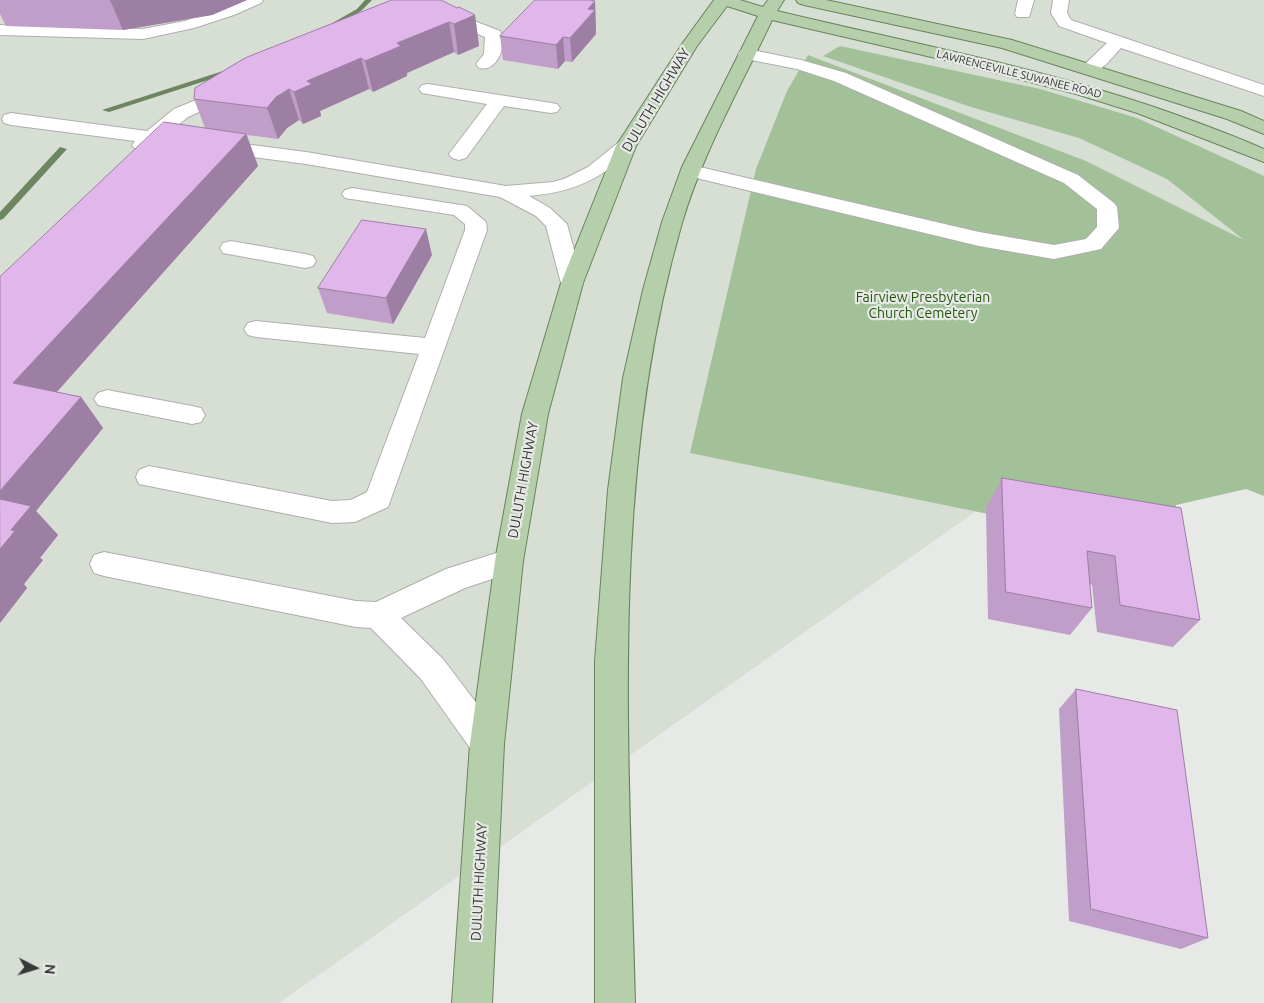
<!DOCTYPE html>
<style>
body{margin:0}
#map{position:relative;width:1264px;height:1003px;overflow:hidden;background:#e6e9e5;font-family:Ubuntu,sans-serif}
canvas{display:block}
.north{position:absolute;left:10px;top:943px;width:50px;height:50px;-webkit-text-stroke:4px #e6e9e5;paint-order:stroke;rotate:95deg;font-size:14px;font-weight:700;line-height:20px;text-align:center;color:#373837}
.north::after{content:'';display:block;margin:auto;width:18px;height:22px;background:#373837;clip-path:polygon(50% 0,100% 100%,50% 72%,0 100%)}
</style>
<div id="map">
<canvas width="1264" height="1003"></canvas>
<div class="north">N</div>
</div>
<script>
const context = document.querySelector('canvas').getContext('2d');
context.lineJoin = 'round';
function fill(path, color) {
  context.fillStyle = color;
  context.fill(path, 'evenodd');
}
function stroke(path, color, width, dash) {
  context.strokeStyle = color;
  context.lineWidth = width;
  context.lineCap = dash ? 'butt' : 'round';
  context.setLineDash(dash || []);
  context.stroke(path);
}
function label(font, color, halo, rows, align = 'center') {
  context.font = font + ' Ubuntu,sans-serif';
  context.lineWidth = 4.5;
  context.setLineDash([]);
  context.textBaseline = 'middle';
  context.strokeStyle = halo;
  context.fillStyle = color;
  for (const [text, x, y, turn = 0] of rows) {
    context.save();
    context.translate(x, y);
    context.rotate((+turn || 0) * Math.PI / 180);
    context.textAlign = isNaN(turn) ? turn : align;
    if (halo) context.strokeText(text, 0, 0);
    context.fillText(text, 0, 0);
    context.restore();
  }
}
fill(new Path2D(`
 M0,0H1264V308L279,1003H0Z`), '#d7ded4');
fill(new Path2D(`
 M840,46L1040,89L1137,118L1264,176V496L1246,489L1176,505L1164,550L690,453L756,169L787,91L808,55L1086,161L1244,240L1167,179L1079,138L971,107L823,56Z`), '#a2c198');
fill(new Path2D(`
 M365,0H372L361,11L333,27H329V25L357,9Z
 M223,71L230,73L109,112L102,110Z
 M60,147L67,149L3,219L0,220V212Z`), '#6c8662');
const minor = new Path2D(`
 M242,0H263L261,3L234,15L194,28L143,39L0,35V25L143,29L185,21Z
 M1018,0H1034L1029,17H1017L1015,14Z
 M1053,0H1069L1067,13L1071,20L1264,85V96L1121,48C1111,58 1099,77 1084,73L1081,69L1084,65L1107,43L1059,26L1051,13Z
 M443,9L500,31C508,43 498,73 479,68L476,64L484,54L485,37L437,17L435,14L437,11Z
 M747,49L801,60L846,73L1078,175L1114,203L1117,207L1119,228L1101,249L1054,259L979,246L684,175L681,171L684,167L691,165L979,232L1054,245L1086,239L1097,227V209L1064,183L834,81L797,69L741,58L738,54L741,50Z
 M428,84L551,103L557,104L560,108L557,112L551,113L504,106L466,158L459,160L452,158L449,154L487,104L422,93L419,89L422,85Z
 M231,86L237,87L240,91L237,95L188,117L167,134L306,152L506,186L553,182L564,179L588,167L619,142L626,140L633,142L636,146C631,152 624,157 618,162C591,184 564,193 529,196L550,208L567,224L583,283L580,288L572,290L564,288L561,283L546,226L536,216L500,197L306,164L155,144C148,149 144,151 135,149L132,145L135,141L11,125L4,123L2,119L4,115L11,113L147,131L174,109Z
 M352,188L467,206L486,222L487,230L388,507L355,522L332,523L139,484L136,477L139,470L149,466L332,501L351,500L367,492L419,354L256,337L248,335L244,329L248,323L256,321L425,338L465,230V224L454,215L345,198L342,194L345,190Z
 M231,241L305,254L313,256L316,261L313,266L305,268L223,253L220,248L223,243Z
 M107,390L192,406L201,408L205,415L201,422L192,424L98,405L94,399L98,393Z
 M509,549L519,552L523,561L519,570L465,588L401,618L443,659L499,733L504,744L499,755L487,760L475,755L421,679L371,628L356,627L104,576L94,573L90,564L94,555L104,552L356,601L376,602L446,569Z`);
const major = new Path2D(`
 M714,0H740L763,7L768,0H784L777,11C902,41 1029,65 1151,106C1189,119 1227,133 1264,149V162L1137,113L1076,94L957,63L772,20C741,86 703,152 682,223C609,475 629,744 635,1003H595V661L608,490L623,378L643,290L662,222L682,167L758,16L727,6L697,46L636,146L583,283L548,414L523,561L504,744L492,1003H452L470,744L495,561L522,414L561,283L616,146L682,44Z
 M796,0H826L1012,40L1241,111L1264,121V134L1227,119L1002,48L804,5L798,3Z`);
stroke(minor, '#adafac', 2);
stroke(major, '#68855d', 2);
fill(minor, '#fff');
fill(major, '#b4cfaa');
fill(new Path2D(`
 M0,0H247L212,15L123,30L6,26L0,14Z
 M595,1L596,34L572,62L565,61L558,69L503,60L500,36Z
 M457,8L475,15L479,46L458,55L454,52L407,73V76L373,92L369,89L320,111L321,116L303,124L299,120L287,128L278,139L247,135L258,166L57,392L81,397L103,428L36,511L58,535L40,558L43,560L24,584L27,588L0,623V277L205,128L194,99Z
 M432,255L393,324L327,313L318,288Z
 M1002,478L1181,508L1200,620L1173,647L1097,632L1092,585L1090,584L1092,608L1070,635L988,619L986,508Z
 M1076,689L1208,938L1181,949L1069,921L1059,709Z`), '#c19dca');
fill(new Path2D(`
 M110,0H247L212,15L123,30Z
 M595,1L596,34L572,62L570,38L588,9Z
 M475,15L479,46L458,55L454,24Z
 M449,22L454,52L407,73V76L373,92L365,61L397,43Z
 M563,37L565,61L558,69L556,45Z
 M361,58L369,89L320,111L321,116L303,124L294,92L307,81Z
 M289,89L299,120L287,128L278,139L267,108L276,97Z
 M246,134L258,166L37,414L13,383Z
 M426,229L432,255L393,324L386,298Z
 M81,397L103,428L36,511L58,535L40,558L43,560L24,584L27,588L0,623V549L11,530L0,503V491Z`), '#9d7fa4');
const building = new Path2D(`
 M392,0H441L457,8L459,7L475,15L454,24L449,22L397,43L401,46L365,61L361,58L307,81L312,84L294,92L289,89L276,97L267,108L194,99L195,88L245,58Z
 M535,0H590L595,1L588,9L595,10L570,38L563,37L556,45L500,36Z
 M164,122L246,134L13,383L81,397L0,491V277Z
 M362,220L426,229L386,298L318,288Z
 M1002,478L1181,508L1200,620L1120,605L1115,556L1087,551L1092,608L1006,592Z
 M0,499L31,506L11,530L15,531L0,549Z
 M1076,689L1177,710L1208,938L1091,909Z`);
fill(building, '#e0b6eb');
stroke(building, '#9d7fa4', 1);
label('11px', '#373837', '#e6e9e5', [
 ["LAWRENCEVILLE SUWANEE ROAD",1019,74,14]
]);
label('14px', '#373837', '#e6e9e5', [
 ["DULUTH HIGHWAY",656,100,-59],
 ["DULUTH HIGHWAY",523,480,-80],
 ["DULUTH HIGHWAY",479,882,-87]
]);
label('14px', '#24550b', '#e6e9e5', [
 ["Fairview Presbyterian",923,297],
 ["Church Cemetery",923,313]
]);
</script>
